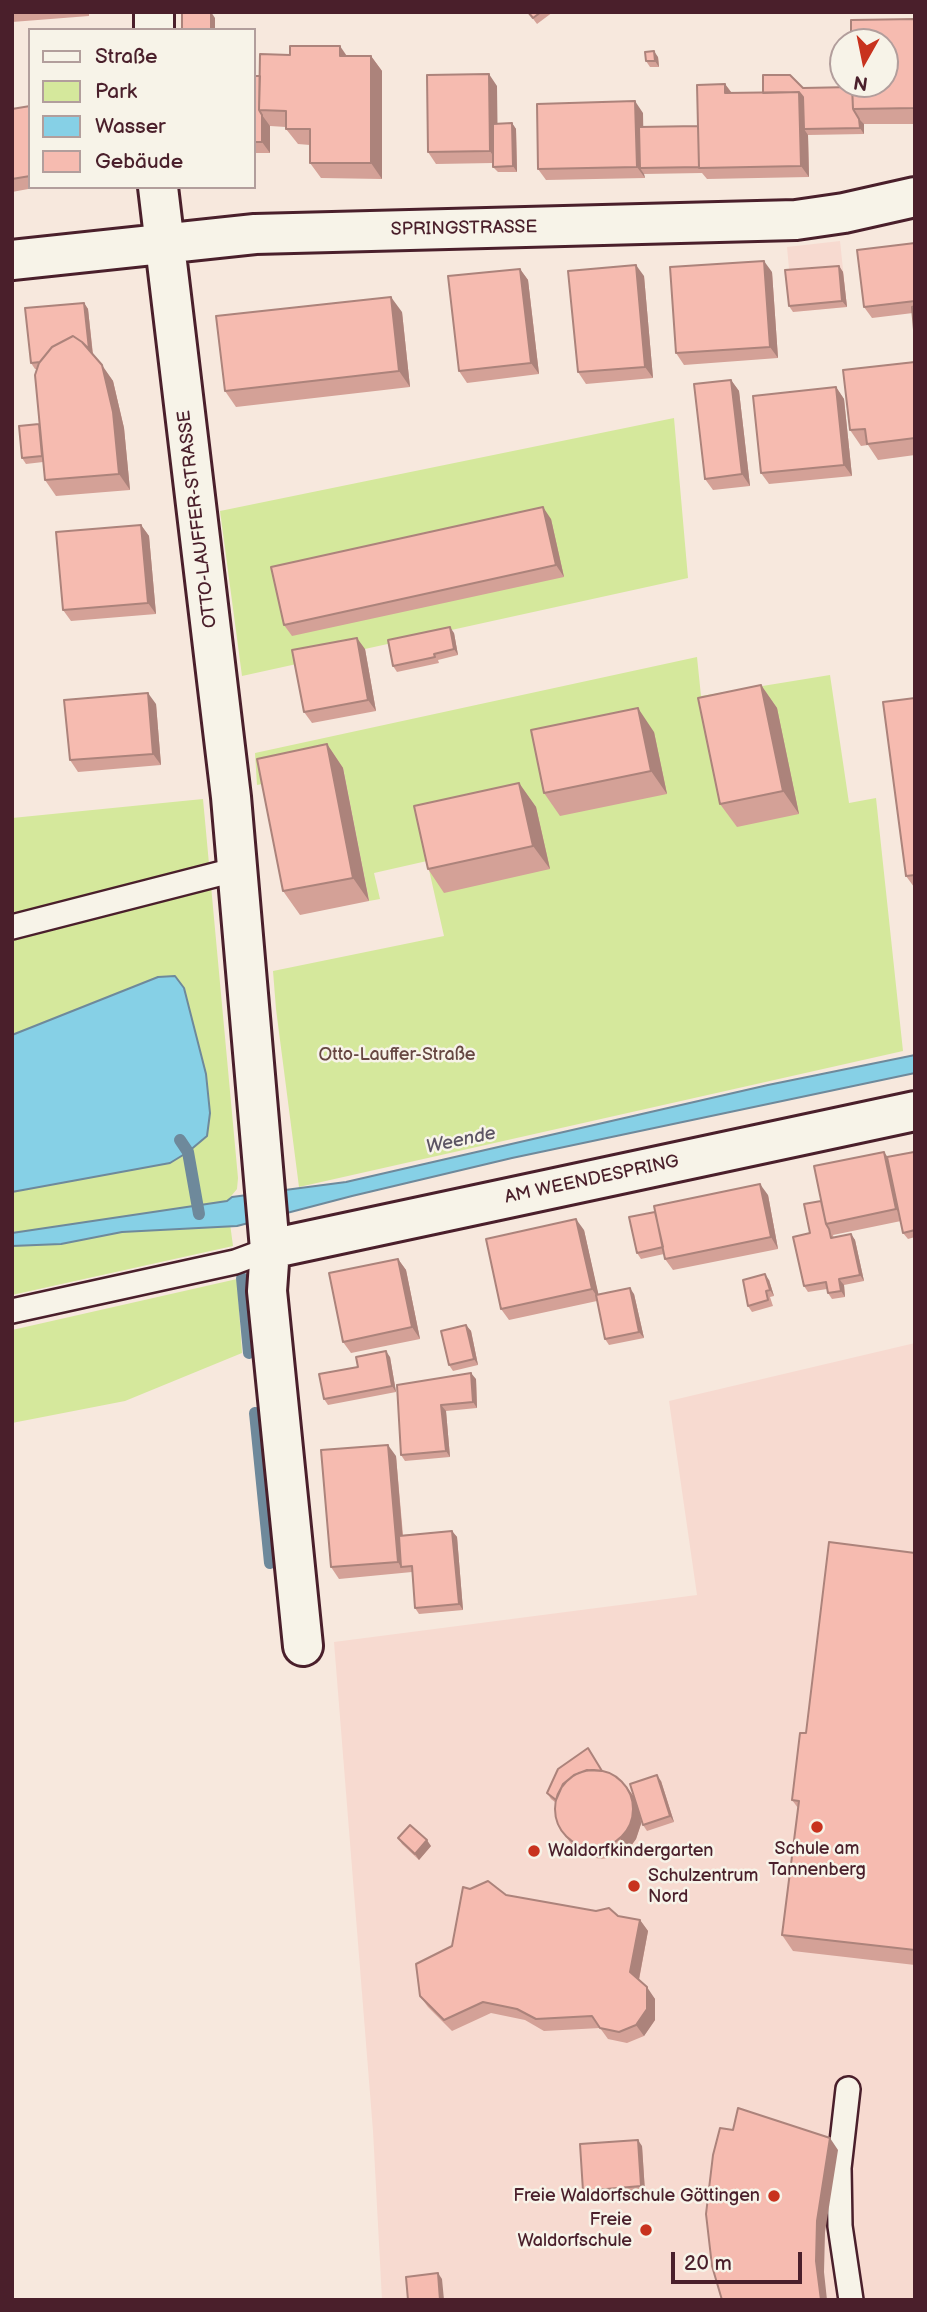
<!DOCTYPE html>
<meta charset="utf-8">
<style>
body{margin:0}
#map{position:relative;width:927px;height:2312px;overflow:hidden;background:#f7e8dd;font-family:"Balsamiq Sans",sans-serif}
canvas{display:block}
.frame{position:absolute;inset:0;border:14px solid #4a1f2b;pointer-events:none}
.legend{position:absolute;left:28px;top:28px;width:228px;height:161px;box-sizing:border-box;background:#f7f3e8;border:2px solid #b29e9c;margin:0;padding:9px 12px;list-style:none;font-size:21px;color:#4a1f2b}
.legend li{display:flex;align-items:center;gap:14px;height:35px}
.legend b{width:35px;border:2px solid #b29e9c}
.north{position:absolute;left:829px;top:28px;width:70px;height:70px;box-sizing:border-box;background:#f7f3e8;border:2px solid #b29e9c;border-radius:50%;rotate:189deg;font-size:19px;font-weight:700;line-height:28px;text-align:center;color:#4a1f2b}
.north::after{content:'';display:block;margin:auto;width:24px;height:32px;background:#c8321e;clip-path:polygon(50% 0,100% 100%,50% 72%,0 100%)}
.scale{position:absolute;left:671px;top:2252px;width:131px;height:32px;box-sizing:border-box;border:4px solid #4a1f2b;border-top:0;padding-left:9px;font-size:21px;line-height:24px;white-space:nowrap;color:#4a1f2b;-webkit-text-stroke:5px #f7f3e8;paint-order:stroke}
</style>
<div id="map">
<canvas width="927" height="2312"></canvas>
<div class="frame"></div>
<ul class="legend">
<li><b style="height:9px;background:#f7f3e8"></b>Straße</li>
<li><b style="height:19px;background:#d5e89c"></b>Park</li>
<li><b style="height:19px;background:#86d0e6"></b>Wasser</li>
<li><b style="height:19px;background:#f6bbb0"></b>Gebäude</li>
</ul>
<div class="north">N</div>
<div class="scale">20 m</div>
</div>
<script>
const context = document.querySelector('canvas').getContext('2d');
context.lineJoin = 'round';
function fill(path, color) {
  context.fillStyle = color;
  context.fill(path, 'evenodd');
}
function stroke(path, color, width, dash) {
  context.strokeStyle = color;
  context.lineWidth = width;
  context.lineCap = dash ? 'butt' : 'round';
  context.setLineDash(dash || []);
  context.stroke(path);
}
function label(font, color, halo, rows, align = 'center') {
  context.font = font + ' "Balsamiq Sans",sans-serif';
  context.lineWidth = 5;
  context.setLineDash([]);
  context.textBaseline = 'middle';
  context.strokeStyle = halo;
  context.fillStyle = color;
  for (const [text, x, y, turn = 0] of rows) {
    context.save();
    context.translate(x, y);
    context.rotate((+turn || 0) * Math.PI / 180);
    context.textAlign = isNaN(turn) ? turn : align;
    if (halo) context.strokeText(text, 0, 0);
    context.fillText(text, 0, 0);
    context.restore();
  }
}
fill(new Path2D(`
 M840,241L847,307L793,312L787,247Z
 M915,1343V2300H382L373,2131L334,1642L697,1595L669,1401Z`), '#f7dad0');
fill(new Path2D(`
 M674,418L688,578L242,676L220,511Z
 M697,657L701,696L830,675L849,803L876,798L903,1051L299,1187L276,1009L273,971L444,936L427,861L374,873L380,899L369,901L343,768L257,785L255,753Z
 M203,799L238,1178L237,1189L227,1201L233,1246L12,1295V818Z
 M237,1279L242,1353L125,1401L12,1423V1330Z`), '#d5e89c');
const water = new Path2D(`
 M175,976L184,988L206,1074L210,1113L207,1136L188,1152L170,1163L12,1192V1035L158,977Z
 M915,1055V1073L512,1158L352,1196L237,1226L122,1232L61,1244L12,1246V1233L227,1201L232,1197L346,1182L768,1085Z`);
fill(water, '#86d0e6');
stroke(water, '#6e899b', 2);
stroke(new Path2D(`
 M180,1140L188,1152L199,1214
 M242,1278L249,1353
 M255,1413L270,1563`), '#6e899b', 12);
const service = new Path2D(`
 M12,927L238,869
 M12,1311L235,1262L270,1249
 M848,2089L839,2168L840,2226L851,2300`);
const minor = new Path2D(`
 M154,30V12
 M158,187L231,797L270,1249L267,1291L303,1646
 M12,260L255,234L796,220L844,213L915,197
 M270,1249L915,1111`);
stroke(service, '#4a1f2b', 28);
stroke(minor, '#4a1f2b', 44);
stroke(service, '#f7f3e8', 23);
stroke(minor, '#f7f3e8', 38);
fill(new Path2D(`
 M12,12H89V16L12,22Z
 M528,12H553L537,24Z
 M915,19V124H864V134L808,135L809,177L707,179L702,173L644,174L645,178L546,180L538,169L643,113V127L698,126L725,84L732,93H763L803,88L852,87Z
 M347,56H371L382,71V179L321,178L310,163V145L298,144L286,129V127L270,126V153H254V76H260Z
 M658,57L659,67H650L646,61Z
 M497,86V123H512L516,129L517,172H498L493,167V163L436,164L428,152Z
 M30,106V187H39L12,192V109Z
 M915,243V331L913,313L872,318L864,307Z
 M839,266L843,272L847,307L793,312L789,306Z
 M520,269L528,280L539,374L467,383L459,371Z
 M772,272L778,358L684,365L676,353Z
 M644,276L653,378L586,384L578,372Z
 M84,303L88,309L93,354L113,381L124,428L130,490L56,496L45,480L43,462L26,464L22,458L39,424L37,369H35L31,363Z
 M402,312L410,387L236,407L225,391Z
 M915,362V455L878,460L868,445L861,446L850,430Z
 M731,380L739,391L750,486L713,490L705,479Z
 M836,387L844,399L852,476L769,484L761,473Z
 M551,519L564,577L292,636L284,625Z
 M141,525L149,536L156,614L71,621L63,610Z
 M454,633L458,655L438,660L439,663L397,672L393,666Z
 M365,649L376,711L312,723L304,712Z
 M761,685L777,708L799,814L737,827L720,804Z
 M915,698V887H914L906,876Z
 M156,704L161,765L78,772L70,760Z
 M654,732L667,794L560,816L544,793Z
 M327,744L343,768L369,901L300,915L283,891Z
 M519,783L536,807L550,869L444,893L428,869Z
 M915,1153V1237L908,1239L903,1233L901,1221L833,1235L834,1238L851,1234L855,1240L864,1281L844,1285L845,1297L832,1299L828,1293L827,1289L808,1292L804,1286L810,1233L821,1201L887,1157Z
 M768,1195L778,1249L673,1270L665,1259L664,1254L641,1259L637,1253Z
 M584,1230L598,1294H634L644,1338L609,1345L605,1339L597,1301L509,1320L501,1309Z
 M398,1259L406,1270L420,1339L351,1353L343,1342Z
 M769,1280L774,1296L770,1297L773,1306L752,1312L748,1306Z
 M466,1325L471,1331L478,1365L453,1371L449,1365Z
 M390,1357L396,1392L328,1405L324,1399L358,1367Z
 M476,1379L477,1408L446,1411L450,1457L405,1461L401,1455L397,1385Z
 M396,1456L403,1535L452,1531L457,1537L463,1610L419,1614L415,1608L412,1572L339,1579L331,1567Z
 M915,1553V1965L793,1951L782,1935L798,1808L792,1800L806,1733Z
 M603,1771L626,1786L634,1797L661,1781L674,1822L647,1831L643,1825L640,1816L641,1824L636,1839L628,1850L615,1857L601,1859L586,1856L575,1849L558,1826L555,1802L551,1799L547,1793Z
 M398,1838L431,1846L419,1860L402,1844Z
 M506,1895L640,1920L648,1931L639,1980L655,1999V2020L644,2036L627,2043L608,2039L600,2028L544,2031L525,2020L491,2013L452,2031L428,2007L420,1996L452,1946Z
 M642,2146L645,2192L587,2197L583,2191Z`), '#d4a197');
fill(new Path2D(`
 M211,12L215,18V30H211Z
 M340,46L351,62L340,56Z
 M654,51L658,57L659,67L655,61Z
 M371,56L382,71V179L371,163Z
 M489,74L497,86L498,163L490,151Z
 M725,84L733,95L725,93Z
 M799,92L807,103L804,129L808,135L809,177L801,166Z
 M635,101L643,113L644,168H640L644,174L645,178L637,167Z
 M262,115L270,126V153L262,142Z
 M859,119L864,124V134L860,128Z
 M512,123L516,129L517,172L513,166Z
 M764,261L772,272L778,358L770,347Z
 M636,265L644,276L653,378L645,367Z
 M839,266L843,272L847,307L842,301Z
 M520,269L528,280L539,374L531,363Z
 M391,297L402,312L410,387L399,371Z
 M84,303L88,309L93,357L89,351Z
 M102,365L113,381L124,428L130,490L119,474Z
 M731,380L739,391L750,486L742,474Z
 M836,387L844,399L852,476L844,465Z
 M543,507L551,519L564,577L556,565Z
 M141,525L149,536L156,614L148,603Z
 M450,627L454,633L458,655L454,649Z
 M357,638L365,649L376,711L368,700Z
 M761,685L777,708L799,814L783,791Z
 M148,693L156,704L161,765L153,754Z
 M638,708L654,732L667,794L651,771Z
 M327,744L343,768L369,901L353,878Z
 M519,783L536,807L550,869L533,846Z
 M884,1152L892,1163L904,1220L896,1209Z
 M760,1184L768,1195L778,1249L771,1237Z
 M576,1219L584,1230L600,1301L592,1289Z
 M851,1234L855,1240L864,1281L860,1275Z
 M398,1259L406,1270L420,1339L412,1327Z
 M765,1274L769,1280L774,1296L770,1290Z
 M839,1279L844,1285L845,1297L841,1291Z
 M630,1288L634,1294L644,1338L639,1332Z
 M466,1325L471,1331L478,1365L474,1359Z
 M386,1351L390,1357L396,1392L392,1386Z
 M471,1373L476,1379L477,1408L473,1402Z
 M441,1405L446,1411L450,1457L446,1451Z
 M388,1445L396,1456L405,1566L401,1567L398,1562Z
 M452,1531L457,1537L463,1610L459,1604Z
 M657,1775L661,1781L674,1822L670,1816Z
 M626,1786L634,1797L640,1810L641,1824L636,1839L628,1850L620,1838Z
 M427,1840L431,1846L419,1860L415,1854Z
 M640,1920L648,1931L638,1984L630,1972Z
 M647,1987L655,1999V2020L644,2036L636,2025Z
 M830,2138L838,2150L825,2232L824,2272L827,2300H821L816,2261L817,2221Z
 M638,2140L642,2146L645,2192L641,2186Z
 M438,2273L442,2279L444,2300H440Z`), '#ac837b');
const building = new Path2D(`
 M182,12H211V30H182Z
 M528,12H541L533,18Z
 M915,19V108L853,109L852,84H885V42H851V20Z
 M290,46H340V56H371V163H310V129H286V111L259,110L260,54L290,55Z
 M654,51L655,61H646L645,52Z
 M489,74L490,151L428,152L427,75Z
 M763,75H790L803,88L852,87L853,109L859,119L860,128L804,129L803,97L799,92L763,93Z
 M254,76H260L259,110L262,115V142H254Z
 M725,84V93L799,92L801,166L699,168L697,85Z
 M635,101L637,167L538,169L537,104Z
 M30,106V176L12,179V109Z
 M512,123L513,166L493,167V124Z
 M698,126L699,167L640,168L639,127Z
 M915,243V301L864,307L857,250Z
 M764,261L770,347L676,353L670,267Z
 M636,265L645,367L578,372L568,271Z
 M839,266L842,301L789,306L785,270Z
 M520,269L531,363L459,371L448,276Z
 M391,297L399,371L225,391L216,316Z
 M84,303L89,349L82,342L73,336L52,347L40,362L31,363L25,308Z
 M915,306V330H914L912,307Z
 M73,336L82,342L102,365L113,412L119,474L45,480L35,375L39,363L52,347Z
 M915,362V438L867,444L865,429L850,430L843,370Z
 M731,380L742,474L705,479L694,384Z
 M836,387L844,465L761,473L753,396Z
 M39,424L42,456L22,458L19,426Z
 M543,507L556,565L284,625L271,567Z
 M141,525L148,603L63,610L56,532Z
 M450,627L454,649L434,654L435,657L393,666L388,640Z
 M357,638L368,700L304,712L292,650Z
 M761,685L783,791L720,804L698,698Z
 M148,693L153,754L70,760L64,700Z
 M915,698V875L906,876L883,702Z
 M638,708L651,771L544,793L531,730Z
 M327,744L353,878L283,891L257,759Z
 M519,783L533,846L428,869L414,806Z
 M884,1152L896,1209L826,1224L814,1166Z
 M914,1152L915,1230L903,1233L887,1157Z
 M760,1184L771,1237L665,1259L654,1206Z
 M821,1201L826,1224L829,1229L831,1238L851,1234L860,1275L839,1279L841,1291L828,1293L826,1282L804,1286L793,1237L810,1233L804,1204Z
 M655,1212L663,1247L637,1253L629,1217Z
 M576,1219L592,1289L501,1309L486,1239Z
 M398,1259L412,1327L343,1342L329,1273Z
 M765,1274L770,1290L766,1291L768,1300L748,1306L743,1280Z
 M630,1288L639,1332L605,1339L596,1295Z
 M466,1325L474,1359L449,1365L441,1331Z
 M386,1351L392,1386L324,1399L319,1374L358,1367L356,1357Z
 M471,1373L473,1402L441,1405L446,1451L401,1455L397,1385Z
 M388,1445L398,1562L331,1567L321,1450Z
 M452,1531L459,1604L415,1608L412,1566L401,1567L399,1536Z
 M829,1542L915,1553V1950L782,1935L799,1801L792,1800L800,1733H806Z
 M588,1748L602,1771L587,1770L574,1775L563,1784L556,1800L547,1793L558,1769Z
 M555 1809a39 39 0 1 1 78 0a39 39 0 1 1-78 0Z
 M657,1775L670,1816L643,1825L630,1784Z
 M410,1825L427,1840L415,1854L398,1838Z
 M488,1881L506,1895L596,1911L609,1908L618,1916L640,1920L630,1972L647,1987V2009L636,2025L619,2032L600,2028L592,2016L536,2019L517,2009L483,2002L444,2020L420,1996L416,1964L452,1946L463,1887L470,1889Z
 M738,2108L830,2138L817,2221L816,2261L821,2300H722L712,2266L706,2214L713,2155L720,2128L733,2130Z
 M638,2140L641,2186L583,2191L580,2144Z
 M438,2273L440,2300H408L406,2277Z`);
fill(building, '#f6bbb0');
stroke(building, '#ac837b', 2);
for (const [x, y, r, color] of [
 [817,1827,7,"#c8321e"],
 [534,1851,7,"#c8321e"],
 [634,1886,7,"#c8321e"],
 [774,2196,7,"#c8321e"],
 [646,2230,7,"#c8321e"]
]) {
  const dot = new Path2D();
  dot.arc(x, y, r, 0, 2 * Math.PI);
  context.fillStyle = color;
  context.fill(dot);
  stroke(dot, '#f7f3e8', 2.5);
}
label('18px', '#4a1f2b', '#f7f3e8', [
 ["SPRINGSTRASSE",464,229,-1],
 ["OTTO-LAUFFER-STRASSE",198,519,-97],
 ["AM WEENDESPRING",592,1180,-12]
]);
label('18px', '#664742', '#f7f3e8', [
 ["Otto-Lauffer-Straße",397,1055]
]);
label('18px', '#4a1f2b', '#f7f3e8', [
 ["Schule am",817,1849,"center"],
 ["Tannenberg",817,1870,"center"],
 ["Waldorfkindergarten",548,1851],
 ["Schulzentrum",648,1876],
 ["Nord",648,1897],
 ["Freie Waldorfschule Göttingen",760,2196,"right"],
 ["Freie",632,2220,"right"],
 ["Waldorfschule",632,2241,"right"]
], 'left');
label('italic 19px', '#5c5463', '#f7f3e8', [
 ["Weende",461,1141,-12]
]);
</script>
